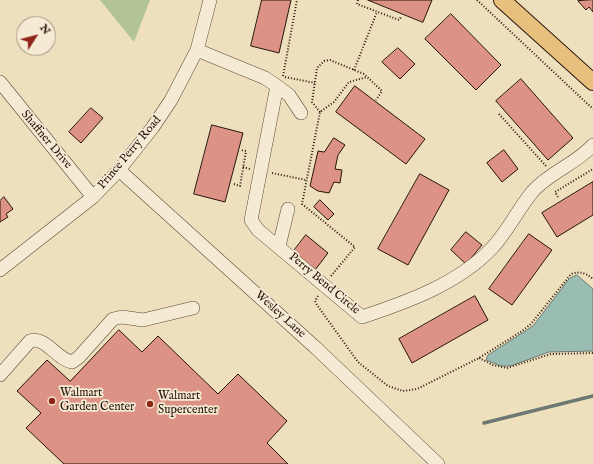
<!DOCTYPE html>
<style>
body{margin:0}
#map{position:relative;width:593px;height:464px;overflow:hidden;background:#efe0bd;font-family:"IM FELL English",serif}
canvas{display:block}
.north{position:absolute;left:16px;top:16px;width:40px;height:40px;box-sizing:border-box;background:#f5ebd4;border:1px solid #a39584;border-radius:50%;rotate:54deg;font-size:11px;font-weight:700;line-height:16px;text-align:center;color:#29140c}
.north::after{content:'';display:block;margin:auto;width:14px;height:18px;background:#8f2418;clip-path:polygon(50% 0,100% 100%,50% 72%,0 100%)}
</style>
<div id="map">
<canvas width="593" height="464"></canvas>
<div class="north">N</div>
</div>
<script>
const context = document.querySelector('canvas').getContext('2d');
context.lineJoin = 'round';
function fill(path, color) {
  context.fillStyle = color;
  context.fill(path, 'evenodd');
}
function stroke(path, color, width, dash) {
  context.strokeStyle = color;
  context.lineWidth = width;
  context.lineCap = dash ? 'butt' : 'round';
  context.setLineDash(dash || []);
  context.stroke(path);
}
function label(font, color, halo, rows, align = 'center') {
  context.font = font + ' "IM FELL English",serif';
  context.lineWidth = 3.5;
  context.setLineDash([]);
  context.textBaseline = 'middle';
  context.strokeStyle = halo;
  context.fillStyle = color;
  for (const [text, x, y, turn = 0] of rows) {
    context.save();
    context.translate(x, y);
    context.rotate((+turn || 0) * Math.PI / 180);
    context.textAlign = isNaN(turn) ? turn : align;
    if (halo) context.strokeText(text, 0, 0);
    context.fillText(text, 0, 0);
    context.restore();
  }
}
fill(new Path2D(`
 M100,0H150L134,42Z`), '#b2c396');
const water = new Path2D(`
 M577,275L593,289V351L549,352L510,366H501L486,360L488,355L533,326L569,279Z`);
fill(water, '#9abdb3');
stroke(water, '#6d7970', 1);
stroke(new Path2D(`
 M484,423L593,396`), '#6d7970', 3.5);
const building = new Path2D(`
 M262,0H291L279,53L251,46Z
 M368,0H432L423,22Z
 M593,0V12L589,7L586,10L578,1Z
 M451,14L501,65L476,90L425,39Z
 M398,48L415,64L400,79L382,62Z
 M521,79L573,138L548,160L496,101Z
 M355,86L425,139L406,164L336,112Z
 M91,108L103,118L81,143L69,132Z
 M212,125L243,133L225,202L194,194Z
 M334,138L345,145L338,155L335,169L342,170L340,183L334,182L329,193L318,191L310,186L318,151L324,152Z
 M504,150L518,169L502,182L487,163Z
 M420,174L449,190L408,265L378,249Z
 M593,182V215L557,237L542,213Z
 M4,197L13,209L6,214L8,217L0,222V201Z
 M320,200L334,214L328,220L314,207Z
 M466,232L482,245L466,264L451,250Z
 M529,234L552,250L512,305L489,289Z
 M306,235L328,253L315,270L293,252Z
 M475,296L488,320L412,363L399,339Z
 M119,330L142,352L158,336L218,394L238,374L287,421L267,443L288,464H64L26,428L41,413L17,391L47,360L70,381Z`);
fill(building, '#dc9284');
stroke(building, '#29140c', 1);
const minor = new Path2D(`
 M197,50L265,78L277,86L251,220L258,230L362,317C407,302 458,284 492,248C508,231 518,209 533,191C550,172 576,164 593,145
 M0,82L93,197
 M277,86L289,95L301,113
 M119,170L316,348L438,464
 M279,246L288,209
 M0,270L93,197L119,170L153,127L171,100L197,50L210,0
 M0,375L30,341C46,336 56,359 72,362L79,357L113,319L122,317L143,320L193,308`);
const major = new Path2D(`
 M502,0L593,82`);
stroke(minor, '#5a4738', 14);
stroke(major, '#29140c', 18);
stroke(new Path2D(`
 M358,0L357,4L399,20L401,17
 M477,0L593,109
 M354,70L377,12
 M283,76L297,0
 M285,77L315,83
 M320,112L312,102L317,68L324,61L330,60L364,74L382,91L376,100
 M499,114L546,166
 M243,167L250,169
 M272,173L306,180
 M234,184L240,186L246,151L241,150
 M558,197L555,192L593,169
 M331,276L355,247L302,204L320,112L334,102L349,82L367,77
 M318,296L315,301L317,305L358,362L388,386L403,391L417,389L479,358L522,331L531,324L571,274C580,271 586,273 593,279
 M479,358L493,365L507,368L551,354L593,353`), '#29140c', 2, [1, 2]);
stroke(minor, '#f5ebd4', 13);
stroke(major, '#e8c07e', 16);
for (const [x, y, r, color] of [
 [52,401,4,"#8f2418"],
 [150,404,4,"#8f2418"]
]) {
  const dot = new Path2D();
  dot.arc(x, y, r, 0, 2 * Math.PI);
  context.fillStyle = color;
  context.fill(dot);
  stroke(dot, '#f5ebd4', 1.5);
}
label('12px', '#29140c', '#f5ebd4', [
 ["Shaffner Drive",46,140,50],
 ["Prince Perry Road",130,153,-50],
 ["Perry Bend Circle",324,284,40],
 ["Wesley Lane",280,315,42]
]);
label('12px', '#29140c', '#f5ebd4', [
 ["Walmart",60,394],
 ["Garden Center",60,408],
 ["Walmart",158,397],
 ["Supercenter",158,411]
], 'left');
</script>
